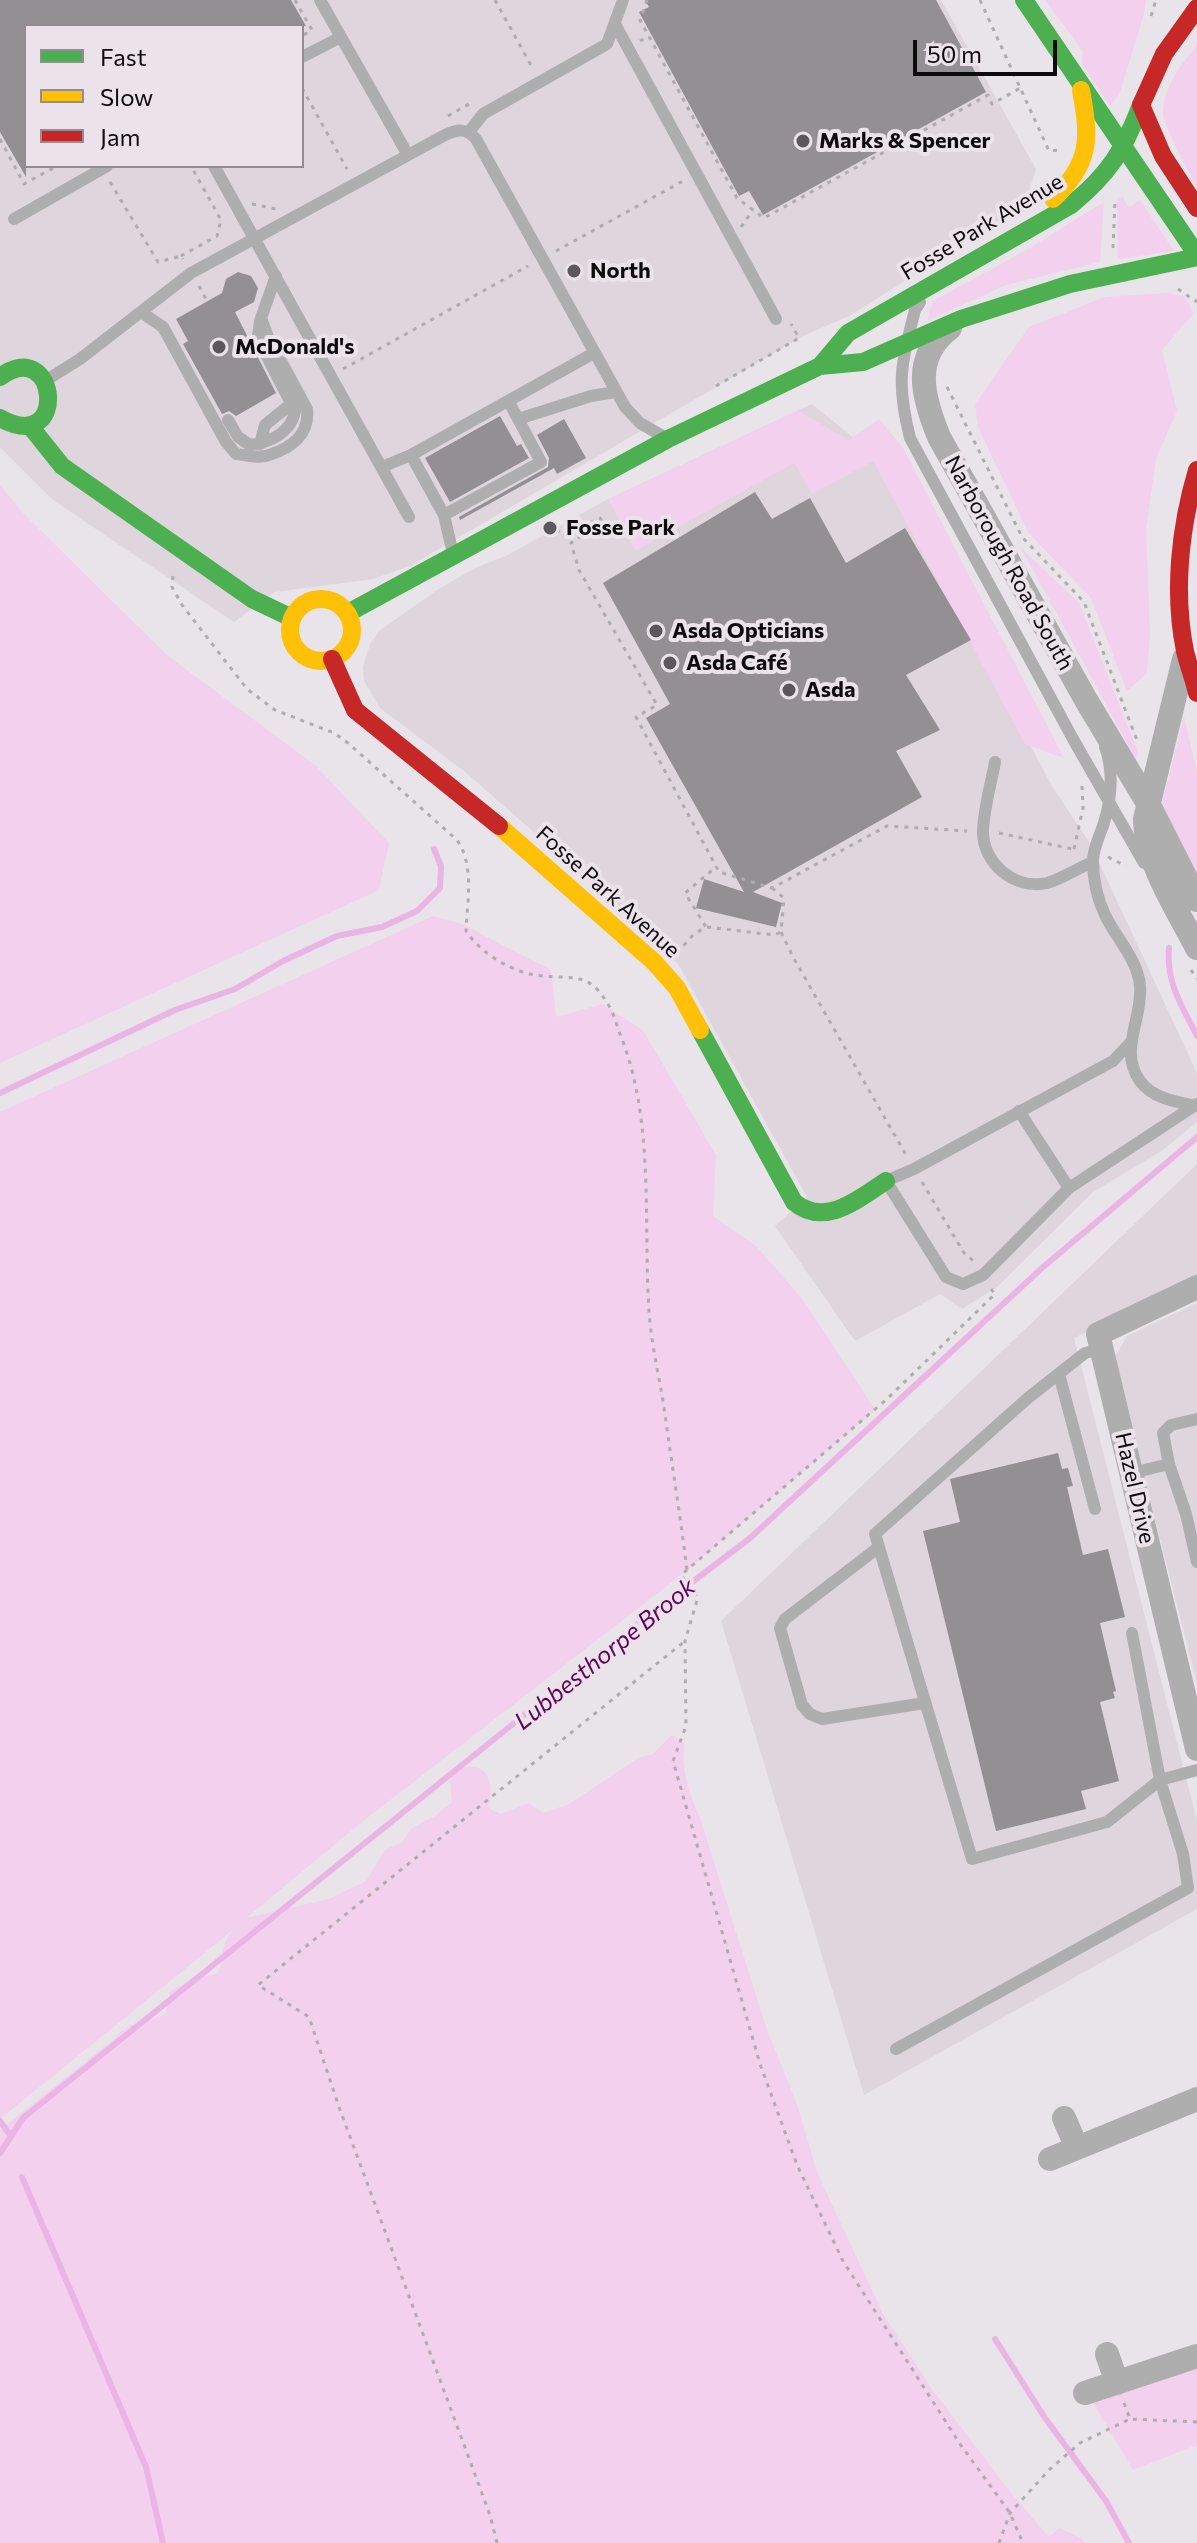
<!DOCTYPE html>
<meta charset="utf-8">
<style>
body{margin:0}
#map{position:relative;width:1197px;height:2543px;overflow:hidden;background:#e9e4e9;font-family:Commissioner,sans-serif}
canvas{display:block}
.legend{position:absolute;left:24px;top:24px;width:280px;height:144px;box-sizing:border-box;background:#ebe2ea;border:2px solid #938c92;margin:0;padding:10px 14px;list-style:none;font-size:24px;color:#0e0b0d}
.legend li{display:flex;align-items:center;gap:16px;height:40px}
.legend b{width:40px;border:2px solid #938c92}
.scale{position:absolute;left:913px;top:40px;width:144px;height:36px;box-sizing:border-box;border:4px solid #0e0b0d;border-top:0;padding-left:10px;font-size:24px;line-height:28px;white-space:nowrap;color:#0e0b0d;-webkit-text-stroke:6px #ebe2ea;paint-order:stroke}
</style>
<div id="map">
<canvas width="1197" height="2543"></canvas>
<ul class="legend">
<li><b style="height:10px;background:#4caf50"></b>Fast</li>
<li><b style="height:10px;background:#ffc107"></b>Slow</li>
<li><b style="height:10px;background:#c62828"></b>Jam</li>
</ul>
<div class="scale">50 m</div>
</div>
<script>
const context = document.querySelector('canvas').getContext('2d');
context.lineJoin = 'round';
function fill(path, color) {
  context.fillStyle = color;
  context.fill(path, 'evenodd');
}
function stroke(path, color, width, dash) {
  context.strokeStyle = color;
  context.lineWidth = width;
  context.lineCap = dash ? 'butt' : 'round';
  context.setLineDash(dash || []);
  context.stroke(path);
}
function label(font, color, halo, rows, align = 'center') {
  context.font = font + ' Commissioner,sans-serif';
  context.lineWidth = 8;
  context.setLineDash([]);
  context.textBaseline = 'middle';
  context.strokeStyle = halo;
  context.fillStyle = color;
  for (const [text, x, y, turn = 0] of rows) {
    context.save();
    context.translate(x, y);
    context.rotate((+turn || 0) * Math.PI / 180);
    context.textAlign = isNaN(turn) ? turn : align;
    if (halo) context.strokeText(text, 0, 0);
    context.fillText(text, 0, 0);
    context.restore();
  }
}
fill(new Path2D(`
 M0,0H941L1036,169L1024,206L849,316L803,336L410,566L373,579L275,592L234,622L53,500L0,447ZM26,26H302V166H26Z
 M812,404L877,457L1052,786L1091,845L1197,1073V1122L1163,1150L1093,1192L997,1287L962,1309L940,1294L855,1341L775,1226L807,1197L678,964L601,891L464,771L380,708L364,681L363,667L370,644L379,631L437,590L475,568L508,555L604,501Z
 M1197,1164V1279L1074,1338L1197,1821V1909L864,2095L721,1621Z
 M1197,1303V1683L1114,1359L1127,1336Z`), '#dfd5dd');
fill(new Path2D(`
 M1045,0H1146L1144,14L1119,95L1110,106L1082,64L1083,51Z
 M1197,45V188C1190,173 1163,126 1163,113C1163,88 1182,63 1197,45Z
 M1122,196L1129,208L1140,200L1174,251L1118,259L1117,201Z
 M1104,202L1100,262L1006,285L927,321L933,301L1023,252Z
 M1166,293L1184,296L1194,313L1162,350L1177,411L1156,459L1146,530L1150,635L1147,673L1127,691L1091,598L1028,532L978,427L975,404L1029,327L1105,297Z
 M798,411L849,440L879,419L903,448L1064,758L1025,744L873,461L812,494L794,463L635,551L608,499Z
 M0,485L25,515L168,656L315,765L389,843L379,890L0,1063Z
 M1021,548L1079,603L1138,752L1136,759Z
 M1184,717L1197,772V878L1162,803Z
 M433,916L462,924L551,970L556,1017L602,1004L643,1030L716,1155L713,1216L757,1247L804,1301L875,1410L681,1575L367,1818L246,1918L329,1899L366,1881L385,1850L402,1842L412,1828L435,1816L452,1802L450,1781L456,1767C493,1762 491,1781 490,1809L501,1814L529,1803L543,1813L569,1804L638,1758L653,1754L672,1735L684,1743C681,1770 689,1793 700,1818L767,2030L797,2104L817,2172L883,2314L932,2389L1011,2493L1049,2537L1059,2528L1081,2538L1085,2543H0V2130L114,2039C133,2017 143,2026 166,2013L170,1991L192,1979L218,1973C225,1956 219,1947 233,1930L0,2119V1112Z
 M1197,2362V2447L1194,2446L1133,2470L1090,2398Z`), '#f3d0ee');
stroke(new Path2D(`
 M1169,948C1166,983 1182,1006 1197,1036
 M0,1093L175,1010L235,989L283,961L337,936L382,927L417,911L440,888L441,866L434,849
 M0,2121L10,2135
 M0,2153L23,2118L646,1617L749,1539L1042,1268L1197,1137
 M22,2177L146,2467L163,2543
 M995,2339L1045,2418L1106,2501L1129,2543`), '#eab4e4', 6);
fill(new Path2D(`
 M0,0H291L306,26H26V177L0,132Z
 M645,0H936L986,92L763,215L749,191L739,196L639,12L649,7Z
 M238,272L251,276L258,288L254,302L235,312L276,393L236,416L229,411L222,414L183,344L188,341L176,319L222,293L226,279Z
 M500,416L517,446L521,444L529,458L450,502L425,458Z
 M564,419L586,458L557,474L554,468L460,520L459,517L548,467L549,458L537,435Z
 M755,492L772,519L810,498L846,563L905,528L971,640L906,675L940,730L896,751L922,797L753,892L782,903L776,927L696,908L704,879L744,892L646,718L670,704L603,583Z
 M1058,1453L1062,1469L1068,1468L1073,1486L1067,1487L1083,1555L1108,1549L1125,1617L1100,1623L1116,1691L1113,1692L1115,1698L1100,1702L1119,1781L1081,1791L1086,1809L996,1831L923,1531L960,1522L950,1479Z`), '#938f93');
stroke(new Path2D(`
 M295,0L312,30L302,36
 M495,0L533,69
 M647,0L640,20L737,198L764,218L988,95L992,104L1022,87
 M980,0L1049,151L1059,150
 M1151,16L1156,0
 M640,41L649,36
 M302,88L347,169
 M448,116L469,104
 M0,139L24,184L57,166
 M110,182L158,262L181,256L183,259
 M252,204L276,209
 M741,227L753,210
 M1113,248L1115,200
 M556,251L683,181
 M181,256L217,236L221,220L191,166
 M199,286L207,301
 M1178,289L1197,302
 M343,369L528,266
 M716,386L799,338L791,324
 M947,387L1022,537L1084,602L1138,743
 M557,529L562,536L600,518L602,522L571,543L579,570L657,705L636,717L719,872L772,888L887,826L967,831
 M173,576L172,587L182,605L247,689L275,710L334,733L348,743L457,840C475,866 467,901 466,931C482,955 515,974 543,976C572,979 588,972 606,1001C613,1011 616,1023 620,1034C655,1121 643,1220 649,1311C651,1341 658,1372 663,1401C671,1458 680,1514 687,1570
 M999,833L1077,850
 M1074,849L1083,808L1082,786
 M1108,857L1126,866
 M772,888L784,898L781,932L793,957L906,1155
 M707,927L774,935L781,932
 M677,953L693,935L706,927L685,893L716,867
 M1191,970L1197,979
 M922,1182L964,1253L975,1262
 M991,1289L995,1294L887,1399L681,1575L698,1597L685,1641L686,1726L673,1761L760,2064L797,2165L843,2261L960,2444L1010,2513L1023,2543
 M1124,2403L1130,2419L1197,2422
 M497,2543L490,2515L339,2107L309,2017L258,1985L685,1641
 M999,2543L1010,2513L1050,2469L1080,2443L1130,2419`), '#aeacae', 3, [4, 6]);
stroke(new Path2D(`
 M320,0L408,155
 M616,26L776,319
 M302,57L341,37
 M469,132L483,114L607,44L623,0
 M214,166L409,517
 M14,219L107,166
 M920,302L915,310C901,365 896,382 910,438L1073,739L1144,863
 M141,312L163,327L226,442L236,454C246,455 260,459 269,455C291,448 310,434 307,409L268,337L261,318L276,276
 M45,381L80,359L191,273L445,135C458,129 466,128 476,139L625,407L640,423L666,438
 M518,419L591,396L616,392
 M228,420L238,437L250,445C270,442 291,433 295,411L261,345L258,336L260,321
 M260,444L265,425L291,404
 M382,467L411,455
 M444,515L541,462L509,402
 M453,554L444,515L411,455L594,353
 M1105,747C1114,772 1111,801 1103,826C1099,837 1093,849 1093,861C1093,879 1097,898 1105,915C1116,938 1138,960 1140,986C1143,1019 1118,1050 1140,1081C1152,1098 1176,1102 1195,1106
 M995,762C991,784 984,808 983,830C982,863 1014,890 1047,883C1062,879 1078,868 1093,862
 M1130,1043L1113,1061L914,1169L886,1181L946,1277L963,1284L983,1275L1069,1188L1197,1104
 M1019,1111L1069,1188
 M1102,1349L1085,1353L1028,1398L875,1534L972,1859L1107,1822L1160,1780L1132,1633
 M1059,1374L1095,1509
 M1169,1464L1163,1433L1171,1425L1197,1419
 M1132,1473L1169,1464L1186,1514L1197,1562
 M879,1547L785,1619L780,1628L802,1705L810,1714L822,1719L925,1703
 M896,2049L1188,1888L1183,1854L1160,1780L1197,1770`), '#afaeaf', 12);
stroke(new Path2D(`
 M950,328C911,357 923,398 939,437L1086,700L1149,805L1197,900
 M1184,659L1145,819C1145,861 1178,911 1197,948
 M1197,1287L1098,1334L1197,1749
 M1064,2118L1077,2148
 M1050,2159L1197,2099
 M1107,2354L1117,2383
 M1085,2393L1197,2356`), '#afaeaf', 24);
stroke(new Path2D(`
 M1024,0L1197,255
 M820,366L848,333L1071,205C1109,174 1124,150 1141,105
 M0,377C58,334 70,457 0,418
 M30,426L62,466L252,599L292,618
 M348,613L668,439L820,366L863,362L961,319L1070,284L1197,257
 M700,1030L794,1202C825,1228 858,1199 886,1181`), '#4caf50', 18);
stroke(new Path2D(`
 M1053,199C1091,163 1090,139 1081,90
 M290 630a31 31 0 1 1 62 0a31 31 0 1 1-62 0Z
 M499,826L654,962L677,988L700,1030`), '#ffc107', 18);
stroke(new Path2D(`
 M1197,8L1164,54L1141,105L1163,156L1197,208
 M1197,470C1180,527 1173,592 1185,651C1188,665 1194,679 1197,693
 M332,659L355,710L499,826`), '#c62828', 18);
for (const [x, y, r, color] of [
 [803,141,8,"#5b575a"],
 [574,271,8,"#5b575a"],
 [219,347,8,"#5b575a"],
 [550,528,8,"#5b575a"],
 [656,631,8,"#5b575a"],
 [670,663,8,"#5b575a"],
 [789,690,8,"#5b575a"]
]) {
  const dot = new Path2D();
  dot.arc(x, y, r, 0, 2 * Math.PI);
  context.fillStyle = color;
  context.fill(dot);
  stroke(dot, '#ebe2ea', 3);
}
label('bold 22px', '#0e0b0d', '#ebe2ea', [
 ["Marks & Spencer",819,141],
 ["North",590,271],
 ["McDonald's",235,347],
 ["Fosse Park",566,528],
 ["Asda Opticians",672,631],
 ["Asda Café",686,663],
 ["Asda",805,690]
], 'left');
label('22px', '#0e0b0d', '#ebe2ea', [
 ["Fosse Park Avenue",982,227,-31],
 ["Narborough Road South",1009,563,61],
 ["Fosse Park Avenue",608,892,42],
 ["Hazel Drive",1135,1488,77]
]);
label('italic 24px', '#5f005b', '#ebe2ea', [
 ["Lubbesthorpe Brook",605,1654,-39]
]);
</script>
